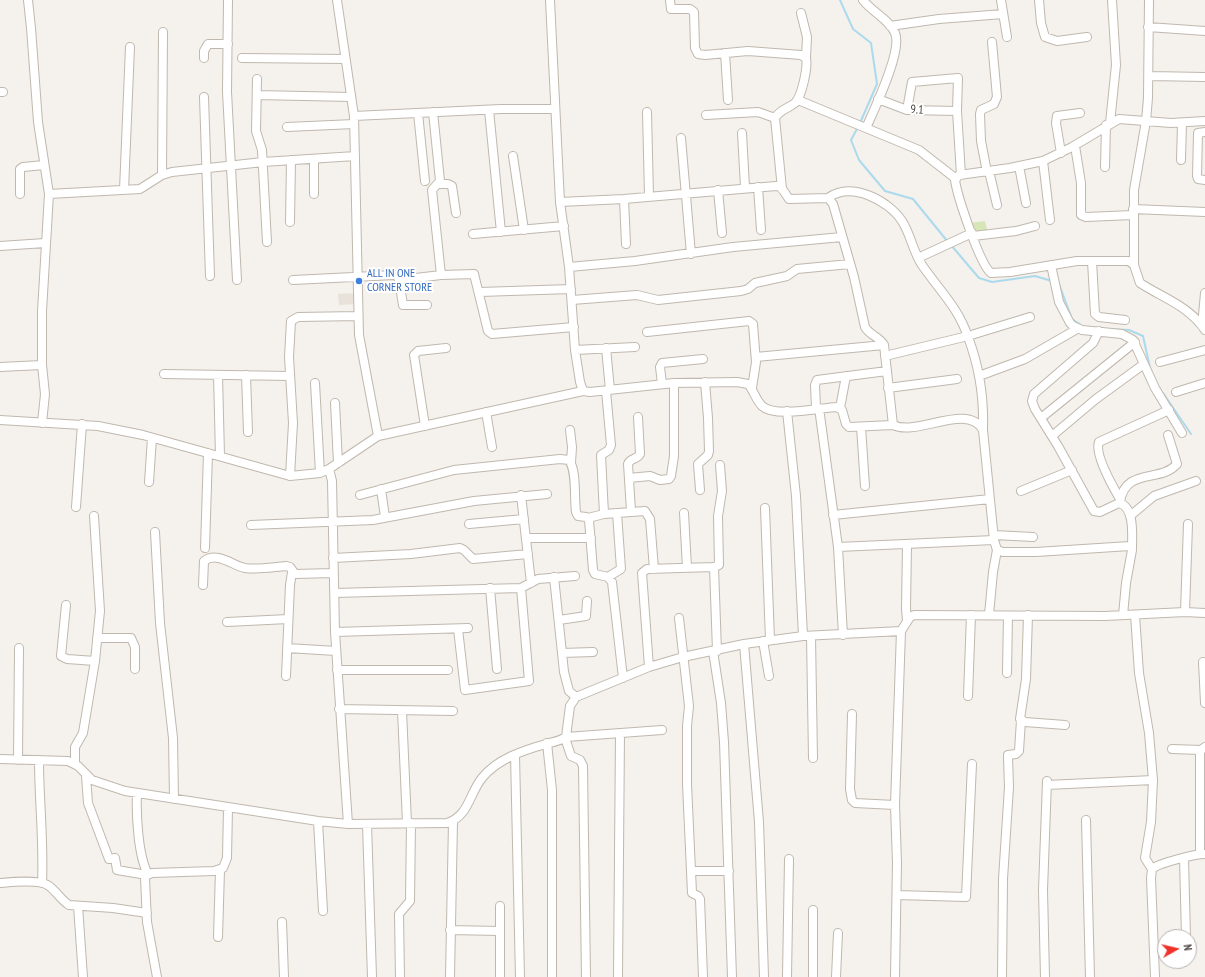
<!DOCTYPE html>
<style>
body{margin:0}
#map{position:relative;width:1205px;height:977px;overflow:hidden;background:#f5f1ec;font-family:"PT Sans Narrow",sans-serif}
canvas{display:block}
.north{position:absolute;left:1157px;top:929px;width:40px;height:40px;box-sizing:border-box;background:#fff;border:1px solid #b6b3b0;border-radius:50%;rotate:82deg;font-size:11px;font-weight:700;line-height:16px;text-align:center;color:#494139}
.north::after{content:'';display:block;margin:auto;width:14px;height:18px;background:#ef3229;clip-path:polygon(50% 0,100% 100%,50% 72%,0 100%)}
</style>
<div id="map">
<canvas width="1205" height="977"></canvas>
<div class="north">N</div>
</div>
<script>
const context = document.querySelector('canvas').getContext('2d');
context.lineJoin = 'round';
function fill(path, color) {
  context.fillStyle = color;
  context.fill(path, 'evenodd');
}
function stroke(path, color, width, dash) {
  context.strokeStyle = color;
  context.lineWidth = width;
  context.lineCap = dash ? 'butt' : 'round';
  context.setLineDash(dash || []);
  context.stroke(path);
}
function label(font, color, halo, rows, align = 'center') {
  context.font = font + ' "PT Sans Narrow",sans-serif';
  context.lineWidth = 4;
  context.setLineDash([]);
  context.textBaseline = 'middle';
  context.strokeStyle = halo;
  context.fillStyle = color;
  for (const [text, x, y, turn = 0] of rows) {
    context.save();
    context.translate(x, y);
    context.rotate((+turn || 0) * Math.PI / 180);
    context.textAlign = isNaN(turn) ? turn : align;
    if (halo) context.strokeText(text, 0, 0);
    context.fillText(text, 0, 0);
    context.restore();
  }
}
fill(new Path2D(`
 M355,293L356,304L339,305L338,294Z`), '#e9e2da');
fill(new Path2D(`
 M985,221L988,234L977,236L970,223Z`), '#d6e6b7');
stroke(new Path2D(`
 M840,0L853,29L871,43L877,84L860,123
 M858,127L851,140L859,160L885,191L913,199L948,242
 M951,245L979,278L992,282L1035,276L1052,281
 M1059,284L1072,319L1084,327
 M1106,329L1129,330L1143,336L1150,368
 M1163,393L1191,434`), '#acdaed', 2);
const minor = new Path2D(`
 M28,0L31,28L38,122L49,194L140,189L162,175L172,172L263,162L355,156
 M228,0L227,92L237,280
 M550,0L560,202L569,267L575,350L580,382L583,391L590,392L674,383L737,382L748,384C754,391 756,400 762,406C775,418 819,408 837,407L842,410L846,424L849,427L893,425
 M670,0L671,9H690L694,12L695,48L698,54L705,55L748,51L801,55L806,58C808,67 802,96 795,103C789,108 779,110 775,118L782,189
 M863,0C872,12 889,19 895,33C903,50 874,110 866,128
 M1001,0L1007,37
 M1039,0L1041,23L1045,37L1057,41L1087,37
 M801,13L807,37L806,58
 M890,26L939,19L1003,14
 M1148,27L1205,31
 M725,53L728,100
 M204,58V51L208,44H228
 M242,58L345,59
 M1149,76L1205,77
 M257,79L256,131L262,150L267,242
 M0,92H3
 M257,95L351,97
 M204,97L210,276
 M878,99L907,110L957,111
 M798,100L919,150L955,178
 M489,110L501,232
 M907,110L912,82L958,78L957,111L961,175
 M433,112L440,181L432,190L441,275
 M647,112L649,196
 M418,113L425,181
 M706,115L758,112L775,118
 M354,116L501,109H554
 M1205,121L1171,123L1119,119L1072,147L1043,161L1010,168L959,175L955,180C957,195 980,265 991,273L1010,272L1077,261H1129L1134,265L1140,283C1163,298 1189,306 1205,330
 M1110,123L1116,65L1112,0
 M287,127L354,124
 M1205,132L1198,133L1197,176L1198,179L1205,180
 M742,133L745,187
 M681,138L691,254
 M1075,146L1081,183V215L1086,217L1133,215
 M1061,153L1056,123L1057,116L1080,113
 M513,156L524,230
 M1181,160L1182,123
 M1043,161L1050,220
 M1019,166L1026,203
 M1105,167L1106,125
 M989,171L997,205
 M987,172L981,141L980,114L981,110L994,104L997,97L992,42
 M162,175L163,32
 M438,184H448L452,186L456,213
 M758,187L761,230
 M124,190L130,47
 M718,190L722,233
 M20,194V169L23,167L44,165
 M314,194V159
 M828,198C851,181 888,200 902,221C911,235 913,252 922,265C939,290 958,307 968,337C979,366 984,397 983,429
 M624,199L626,244
 M560,202L624,199L776,186L781,187L789,199L828,198L833,204L854,277L865,327C870,336 879,336 884,345L893,425C917,437 967,402 983,430L994,540L997,550L1003,552H1036L1130,546L1132,550L1126,583L1123,615
 M1133,209L1205,212
 M290,222L291,160
 M473,234L564,226
 M973,236L1016,231L1035,226
 M0,246L45,243
 M918,258L972,233
 M1092,261L1095,314L1099,317L1125,320
 M1051,265L1059,302L1070,323L1073,326L1082,330L1122,334L1133,340L1155,388L1182,433
 M1134,265V190L1146,121L1148,98L1149,0
 M569,267L635,261L733,247L842,237
 M293,280L394,275H397L399,280L403,305H427
 M399,280L441,275L474,274L488,331L492,334L574,327
 M480,292L571,289
 M572,300L637,295L658,300L741,291L748,289L755,283L787,276L797,269L850,264
 M1202,326L1205,293
 M1099,331L1093,343L1034,394L1032,401L1035,409L1058,446L1094,511L1100,512L1119,503C1135,507 1132,536 1132,548
 M647,332L749,321L753,324L756,362L752,388
 M606,348L610,390
 M575,350L635,347
 M885,356L968,336L1030,317
 M756,357L884,345
 M1160,362L1205,350
 M0,367L42,365V311L49,194
 M164,374L290,376
 M218,375L220,456
 M246,375L248,432
 M979,376L1025,359L1077,329
 M315,383L320,473
 M662,384L660,367L662,363L703,359
 M888,388L957,379
 M1176,392L1205,383
 M335,403L338,463
 M816,408L815,385L817,380L887,371
 M819,408L838,547L843,635
 M840,408L846,376
 M787,411L796,496L803,636
 M486,412L492,447
 M1041,418L1135,342
 M0,420L98,426L143,435L290,476L320,473L329,469L332,481L335,632L348,824
 M42,423L45,394L42,365
 M425,426L414,355L418,351L446,348
 M861,427L865,486
 M570,430L572,447L571,463
 M378,436L583,391
 M1052,436L1096,399L1144,364
 M329,469L378,436L359,335L354,116L337,0
 M290,476L293,423L289,357L291,321L298,317L358,316
 M629,478L650,476L660,480L669,479L671,476L674,456V383
 M149,482L152,438
 M381,489L385,517
 M700,490L698,464L708,455L709,451L708,418L705,382
 M1021,491L1072,470
 M360,495L454,470L560,459L569,460C577,471 574,498 576,512L578,516L586,517L589,520L593,570L595,574L608,577L612,582L623,678
 M521,495L531,583
 M1120,499C1113,487 1094,454 1099,442L1169,410
 M1120,502C1125,467 1161,483 1177,464L1168,435
 M76,507L82,424
 M765,508L770,640
 M631,511L628,464C630,458 637,460 640,454L638,417
 M684,513L687,568
 M604,514L601,455L609,450L611,445L606,391
 M833,515L990,499
 M1130,516L1154,496L1196,481
 M588,518L604,514L645,511L650,519L654,569
 M469,524L524,519
 M251,525L373,520L474,501L547,494
 M155,532L160,623L173,738L174,799
 M994,535L1033,537
 M526,538H591
 M907,545L906,609L907,620
 M838,547L994,540
 M205,548L208,453
 M333,558L411,554L460,548L464,550L473,559L528,554
 M714,567L717,651
 M554,577L564,672L569,691L576,697
 M608,577L621,569L617,513
 M203,585L204,561C218,551 233,566 245,568C259,570 273,567 286,566L290,567L295,574L334,573
 M490,588L497,669
 M335,593L521,588
 M66,605L61,656L67,659L95,661
 M1185,612L1188,524
 M989,615L993,572L997,550
 M1028,615L1026,679L1020,719L1025,722L1065,725
 M1135,615L1139,673L1149,733L1153,780L1151,822L1145,858L1152,869
 M679,618L689,706L687,726V784L691,871H729
 M559,620L586,616L587,601
 M227,622L288,619
 M458,629L465,690L529,681L521,588L538,579L575,576
 M335,632L468,628
 M811,636L813,758
 M97,638H131L135,647V669
 M763,641L769,676
 M744,644L759,822L764,977
 M287,648L336,651
 M713,651L721,703L724,742L732,977
 M562,653L593,652
 M1203,662L1205,703
 M649,667L642,573L647,569L714,567L719,565L718,516L722,491L720,465
 M337,670H448
 M1007,673L1008,616
 M286,676L290,585L292,572
 M968,696L971,615
 M339,709L453,711
 M402,711L407,823
 M852,714L850,789L852,800L855,803L895,805
 M566,737L662,730
 M565,738L571,756L580,760L583,766L586,977
 M547,743L552,790V977
 M1172,749L1201,750
 M515,755L520,977
 M0,759L68,761L78,766L92,780L125,791L318,821L348,824L447,823C469,816 469,794 482,778C497,759 524,750 546,744C553,742 560,741 566,737L570,706L576,697L649,667L683,657L744,644L803,636L901,631L910,617L914,615L1105,616L1185,612L1205,613
 M18,760L19,648
 M39,760C39,801 44,842 42,883
 M75,764V747L83,733L95,661L100,611L94,516
 M86,776L88,803L109,859L115,858L117,870L147,875
 M1047,785L1153,780
 M137,793C136,814 138,856 148,874
 M1086,820L1090,977
 M318,821L323,911
 M367,824L372,977
 M1200,854V753L1201,750L1205,747
 M1184,858L1186,937
 M691,871L692,893L698,896L700,899L703,977
 M0,883C11,882 41,879 49,886C57,892 61,900 69,905L113,908L147,913
 M897,895L966,897L972,764
 M78,906L83,977
 M282,922L284,977
 M450,930L500,931
 M218,937L220,870
 M157,977L147,922L145,878L147,875L152,873L214,871L223,868L227,858L228,808
 M400,977L399,914L410,901L411,823
 M450,977L453,821
 M500,977V906
 M618,977L620,733
 M787,977L789,859
 M813,977V910
 M836,977L838,933
 M895,977L897,863L895,805L901,631
 M1002,977L1003,879L1009,787L1008,758V755L1016,754L1019,751L1021,720
 M1045,977L1043,890L1047,781
 M1155,977L1151,878L1152,869C1159,863 1195,854 1205,854`);
stroke(minor, '#c0b8ae', 10);
stroke(minor, '#fff', 8);
for (const [x, y, r, color] of [
 [359,281,4,"#3f7fe0"]
]) {
  const dot = new Path2D();
  dot.arc(x, y, r, 0, 2 * Math.PI);
  context.fillStyle = color;
  context.fill(dot);
  stroke(dot, '#fff', 1.5);
}
label('12px', '#494139', '#fff', [
 ["9.1",917,110,3]
]);
label('12px', '#366cbe', '#fff', [
 ["ALL IN ONE",367,274],
 ["CORNER STORE",367,288]
], 'left');
</script>
